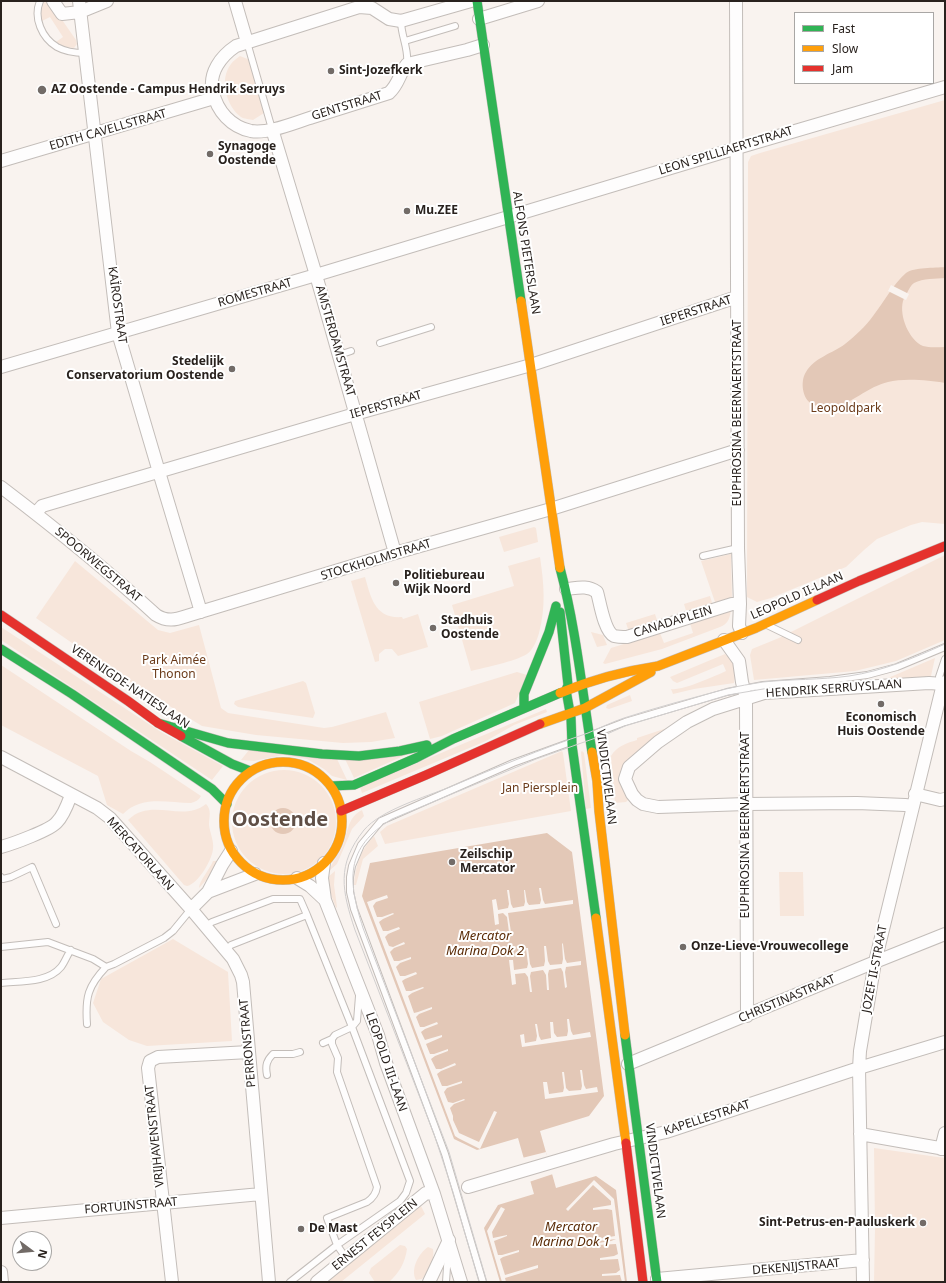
<!DOCTYPE html>
<meta charset="utf-8">
<style>
body{margin:0}
#map{position:relative;width:946px;height:1283px;overflow:hidden;background:#f9f3ef;font-family:"Noto Sans",sans-serif}
canvas{display:block}
.frame{position:absolute;inset:0;border:2px solid #29221e;pointer-events:none}
.legend{position:absolute;left:794px;top:12px;width:140px;height:72px;box-sizing:border-box;background:#fff;border:1px solid #a9a7a5;margin:0;padding:5px 7px;list-style:none;font-size:12px;color:#29221e}
.legend li{display:flex;align-items:center;gap:8px;height:20px}
.legend b{width:20px;border:1px solid #a9a7a5}
.north{position:absolute;left:12px;top:1231px;width:40px;height:40px;box-sizing:border-box;background:#fff;border:1px solid #a9a7a5;border-radius:50%;rotate:106deg;font-size:11px;font-weight:700;line-height:16px;text-align:center;color:#29221e}
.north::after{content:'';display:block;margin:auto;width:14px;height:18px;background:#726b67;clip-path:polygon(50% 0,100% 100%,50% 72%,0 100%)}
</style>
<div id="map">
<canvas width="946" height="1283"></canvas>
<div class="frame"></div>
<ul class="legend">
<li><b style="height:5px;background:#30b455"></b>Fast</li>
<li><b style="height:5px;background:#ff9f0a"></b>Slow</li>
<li><b style="height:5px;background:#e5322d"></b>Jam</li>
</ul>
<div class="north">N</div>
</div>
<script>
const context = document.querySelector('canvas').getContext('2d');
context.lineJoin = 'round';
function fill(path, color) {
  context.fillStyle = color;
  context.fill(path, 'evenodd');
}
function stroke(path, color, width, dash) {
  context.strokeStyle = color;
  context.lineWidth = width;
  context.lineCap = dash ? 'butt' : 'round';
  context.setLineDash(dash || []);
  context.stroke(path);
}
function label(font, color, halo, rows, align = 'center') {
  context.font = font + ' "Noto Sans",sans-serif';
  context.lineWidth = 4;
  context.setLineDash([]);
  context.textBaseline = 'middle';
  context.strokeStyle = halo;
  context.fillStyle = color;
  for (const [text, x, y, turn = 0] of rows) {
    context.save();
    context.translate(x, y);
    context.rotate((+turn || 0) * Math.PI / 180);
    context.textAlign = isNaN(turn) ? turn : align;
    if (halo) context.strokeText(text, 0, 0);
    context.fillText(text, 0, 0);
    context.restore();
  }
}
fill(new Path2D(`
 M44,1H49L76,40L77,44L74,48L65,47L56,42L63,37L50,17L42,21L41,12Z
 M240,56L250,60L264,113L253,120C250,119 244,119 241,117C226,106 219,79 231,64C233,61 237,58 240,56Z
 M945,100V524L922,522L911,525L877,539L864,550L846,567L771,598L757,602L747,597L748,162L751,156L760,153Z
 M534,527L536,528L538,542L504,552L499,537Z
 M731,554L732,599L716,605L701,561Z
 M945,555V640L896,661L855,671L754,680L750,655L752,649L779,638Z
 M540,557C544,584 546,607 539,633C537,640 533,650 527,654C514,662 486,667 471,671L452,605L514,586L508,566Z
 M75,561L158,630L170,633L199,625L221,708L228,713L324,728L332,727L386,712L395,738L371,742L343,743L256,735L202,726L111,670L36,618Z
 M365,577C371,598 375,619 402,617L403,619L418,614L428,647L398,656L392,649H385L379,654V661L375,662L351,581Z
 M710,596L713,606L687,614L684,604Z
 M731,610C730,618 728,624 720,627L662,649L605,664L603,663L611,648L660,633L664,643L693,633L690,623Z
 M655,614L658,623L629,632L626,623Z
 M1,627L161,732L223,766L212,780L1,640Z
 M591,632L603,635L607,645L597,647Z
 M725,654C735,663 737,670 734,683L694,689L673,694L671,689C682,691 715,676 726,671L723,664L677,683L673,681L670,677Z
 M935,658L931,676C916,679 903,679 888,678Z
 M1,665L131,751L150,762L201,796C199,800 195,802 191,803C167,803 142,795 123,814L107,805L98,776L1,725Z
 M517,672L527,675L515,703L442,736L430,739L419,702Z
 M303,681L306,683L315,713L313,718L238,707L234,704L235,701Z
 M630,695L632,701L609,709L606,708L607,705Z
 M546,709L547,712L514,725L486,741L362,793L360,787Z
 M670,727L632,758L628,800L626,802L615,803L611,756C617,746 627,743 637,740V738Z
 M249,750L337,759L347,780L332,776L324,769L307,759L283,755L254,761L241,760Z
 M562,751L563,753L571,811L385,844L380,832L387,826Z
 M582,751L584,753L591,808L586,809L581,752Z
 M410,753L354,778L345,759Z
 M232 822a52 52 0 1 1 104 0a52 52 0 1 1-104 0Z
 M206,804C212,810 209,817 209,825C210,833 214,841 213,849C212,860 198,884 187,886L184,885L128,820C152,797 182,823 206,804Z
 M362,810L364,816L352,829L337,864L329,871C332,862 339,855 343,846C348,832 347,818 362,810Z
 M374,836L378,846L363,859L356,885H354C355,866 361,849 374,836Z
 M213,861H217L209,877L199,888C199,881 210,869 213,861Z
 M335,871L334,885L337,907L336,908L327,884L328,877Z
 M779,872H803L804,916H780Z
 M173,939L228,972L232,1041L147,1046L129,1040L103,1022L93,1003L101,979Z
 M874,1148L945,1158V1282H874L875,1228Z
 M421,1206L425,1214L341,1282H326Z
 M400,1245L405,1246L407,1249C405,1263 399,1273 389,1282H375L369,1273L371,1268Z
 M428,1247L433,1249C435,1260 429,1271 422,1279L416,1280C410,1269 419,1253 428,1247Z`), '#f7e6db');
fill(new Path2D(`
 M945,267V278C936,279 923,278 914,283C911,285 909,289 907,293C906,295 904,298 903,301C899,316 909,340 923,346C930,348 938,347 945,347V383C929,380 903,378 888,382C869,386 849,405 833,408C826,409 818,407 812,404C802,399 800,381 806,372C814,358 833,353 845,344C855,336 866,326 873,316C884,302 893,284 906,273C914,267 935,268 945,267Z
 M270 821a13 13 0 1 1 26 0a13 13 0 1 1-26 0Z
 M547,833L572,852L604,1096L589,1116L540,1131L556,1188L596,1176L616,1190L627,1282H500L484,1228L498,1205L534,1194L518,1138L477,1150L454,1139L362,896L370,863Z`), '#e3c8b7');
fill(new Path2D(`
 M891,285L909,294L906,300L888,291Z
 M539,888H541L543,900L545,904L573,900V904L508,913L511,932H509L507,917L503,913L498,914L499,924L495,925L492,900L496,899L498,910L508,908L509,904L507,890H509L511,904L513,908L524,906L525,902L524,890H525L527,902L529,905L540,904L541,900Z
 M387,895L388,898L376,902L373,906L377,917H382L393,913L394,914L383,919L379,922L383,931H388L399,927L400,929L388,934L385,937L389,946L393,947L404,942L405,944L394,948L390,952L394,961H399L411,957V959L400,963L396,967L400,976H405L416,972L417,974L405,979L402,981L406,991H411L423,987L424,988L412,993L408,996L414,1013L418,1012L432,1007V1009L419,1014L416,1017L420,1027H424L437,1022L438,1024L425,1029L421,1032L425,1040L442,1035V1037L426,1044L430,1054H434L448,1049V1051L435,1056L431,1059L436,1069H441L455,1063L456,1065L441,1071L437,1074L442,1086H447L462,1081V1083L447,1088L444,1092L448,1102L453,1103L464,1099L465,1100L454,1104L450,1108L453,1116V1120L459,1133L479,1142L494,1111L497,1112L480,1149L458,1138L455,1136L367,902Z
 M562,943L563,944L565,959L567,963L581,961V965L566,967L565,972L567,987L565,988L563,972L561,968L549,970L548,974L549,990H547L546,975L543,970L531,972L530,976L532,992H530L528,977L525,973L515,974L516,984L512,985L509,960H513L514,970L527,968L528,964L526,948H528L530,964L532,968L544,966L545,961L544,946H546L548,961L550,965L562,964L563,959Z
 M567,1019H569L571,1031L573,1035L590,1032L591,1037L522,1047L520,1035L524,1034L525,1043L536,1041L537,1036L535,1024H537L539,1036L541,1040L551,1038L550,1022H553L554,1033L557,1037L567,1036L568,1031Z
 M580,1070H582L584,1085L586,1089L597,1087L598,1092L545,1099L543,1082H547L549,1094L563,1092L564,1088L562,1072H564L566,1088L569,1091L581,1090L582,1086Z
 M546,1152L553,1174L529,1182L522,1158Z
 M594,1180L614,1199L625,1282H622L620,1275L602,1276V1274L616,1273L620,1270L618,1259L600,1260V1258L614,1256L618,1254L616,1244L598,1245V1243L611,1241L616,1239L598,1241V1239L615,1236L612,1210L607,1209L593,1210V1208L611,1205V1201L593,1185L568,1211L566,1209Z
 M501,1207L505,1209L492,1232L493,1238L507,1235V1236L494,1241L498,1255H502L519,1250V1252L503,1257L500,1259L505,1275L538,1265V1268L505,1278L506,1282H502L487,1231Z`), '#f9f3ef');
const lane = new Path2D(`
 M40,1C33,18 42,38 57,47C66,52 76,53 85,53
 M401,21C401,36 409,49 407,64
 M405,41L455,26
 M247,42L272,129
 M380,343L431,327
 M339,355L351,351
 M703,556L738,548
 M767,625L798,640
 M943,684L939,677L945,659
 M591,735L625,722L727,692L763,685L830,680L867,675L897,667L945,647
 M1,877L3,879L11,877L32,867L56,924
 M205,926L212,922L273,899H300L307,915L231,945L226,950
 M1,947L48,942L93,959L106,967L114,964L164,938L173,931L191,909
 M1,983C20,981 48,983 61,967C65,962 67,955 71,950
 M87,1024C85,997 88,986 106,967
 M332,1039V1044L338,1058L337,1072L377,1187C376,1194 373,1198 367,1202L327,1218L337,1245L346,1258
 M323,1043L332,1039L335,1035L352,1027L357,1021L359,996
 M267,1075C265,1065 267,1060 273,1054H293L300,1052
 M290,1282L337,1245L400,1201L406,1193L410,1181L352,1027L307,915
 M446,1282L448,1252
 M483,1282L445,1154L354,909L350,892V877L352,866L361,845L381,821L513,763L571,742`);
const street = new Path2D(`
 M53,1L62,14L80,12L107,1
 M79,1L118,333L159,472L201,612
 M235,1L247,42
 M471,1L401,21L389,19L372,8L359,7L236,46C221,56 208,73 213,92C217,111 231,127 251,131C269,134 296,122 313,117C338,109 364,101 389,93C399,84 399,74 407,64L467,50L483,45
 M736,1L738,548L740,604L739,626L742,633
 M479,19L538,1
 M272,129L316,275L395,553
 M1,161L214,98
 M1,367L316,275L737,148L945,87
 M1,487C55,528 107,570 156,615C169,623 177,619 190,615L395,553L551,509L738,450
 M36,513L42,506L355,414L531,365L737,297
 M566,589C577,588 587,585 597,592C600,602 604,631 614,636C618,637 623,637 627,637L732,604H740
 M724,640L739,661L742,682L746,698L747,1016
 M1,757L97,808L110,818L191,909L233,959L241,975L243,982L269,1282
 M915,794L940,800L945,799
 M912,806L905,805L857,803L746,804L658,807L643,804L637,800L632,794L625,779L629,767L658,742L687,722L713,709L764,693L929,683L943,684L945,682
 M1,847C12,844 51,830 57,822C64,815 68,803 71,795
 M324,863L322,878L325,900L378,1035L386,1063L434,1194L461,1282
 M297,878L310,886L325,900
 M208,892L222,865L231,851
 M191,909L208,892L255,874
 M628,1064L875,962L945,934
 M860,1134L945,1149
 M941,1149L945,1133
 M468,1187L614,1144L666,1132L859,1068L945,1042
 M1,1218L261,1194
 M1,1272L2,1282
 M657,1279L863,1260
 M172,1282L148,1068L150,1061L158,1057L249,1052
 M317,1282L426,1193L434,1194
 M429,1282L449,1240
 M863,1282L859,1068L860,1051L875,962L943,684`);
const fast = new Path2D(`
 M477,1L521,301
 M560,568C576,628 582,690 592,752
 M560,612L568,685L566,690L571,718L572,745L596,918
 M1,649L72,694L212,789L227,804
 M524,708V694L549,632L556,606
 M158,723L228,743L322,754L359,756L400,751L427,745
 M181,736L232,764L250,771
 M331,786L354,785L416,758L453,739L560,693
 M625,1035L657,1282`);
const slow = new Path2D(`
 M521,301L560,568
 M560,693C591,680 625,671 658,666L756,628L817,600
 M540,724L585,708L651,672
 M592,752L597,781L599,811L625,1035
 M224 821a59 59 0 1 1 118 0a59 59 0 1 1-118 0Z
 M596,918L626,1143`);
const jam = new Path2D(`
 M817,600L859,581L945,546
 M1,615L128,701L158,723L181,736
 M341,811L426,775L540,724
 M626,1143L643,1282`);
stroke(lane, '#c3bdb9', 8);
stroke(street, '#c3bdb9', 14);
stroke(fast, '#c3bdb9', 10);
stroke(slow, '#c3bdb9', 10);
stroke(jam, '#c3bdb9', 10);
stroke(lane, '#fefdfd', 6);
stroke(street, '#fefdfd', 12);
stroke(fast, '#30b455', 9);
stroke(slow, '#ff9f0a', 9);
stroke(jam, '#e5322d', 9);
stroke(new Path2D(`
 M479,1282L453,1192L434,1134L355,930C342,891 336,865 364,830C381,810 425,797 450,787C495,768 541,749 588,733C600,728 612,722 624,718C658,707 692,698 726,689C738,686 751,684 763,682C791,679 820,680 849,676C883,671 914,658 945,644
 M487,1282L449,1152L363,928C348,881 344,848 392,819L536,759L607,734L625,726L728,695L775,687`), '#d0cece', 1);
for (const [x, y, r, color] of [
 [331,71,4,"#726b67"],
 [42,90,5,"#726b67"],
 [210,154,4,"#726b67"],
 [407,211,4,"#726b67"],
 [232,369,4,"#726b67"],
 [396,583,4,"#726b67"],
 [433,628,4,"#726b67"],
 [881,704,4,"#726b67"],
 [452,862,4,"#726b67"],
 [683,947,4,"#726b67"],
 [923,1223,4,"#726b67"],
 [301,1229,4,"#726b67"]
]) {
  const dot = new Path2D();
  dot.arc(x, y, r, 0, 2 * Math.PI);
  context.fillStyle = color;
  context.fill(dot);
  stroke(dot, '#fff', 1.5);
}
label('bold 12px', '#29221e', '#fff', [
 ["Sint-Jozefkerk",339,71],
 ["AZ Oostende - Campus Hendrik Serruys",51,90],
 ["Synagoge",218,147],
 ["Oostende",218,161],
 ["Mu.ZEE",415,211],
 ["Stedelijk",224,362,"right"],
 ["Conservatorium Oostende",224,376,"right"],
 ["Politiebureau",404,576],
 ["Wijk Noord",404,590],
 ["Stadhuis",441,621],
 ["Oostende",441,635],
 ["Economisch",881,718,"center"],
 ["Huis Oostende",881,732,"center"],
 ["Zeilschip",460,855],
 ["Mercator",460,869],
 ["Onze-Lieve-Vrouwecollege",691,947],
 ["Sint-Petrus-en-Pauluskerk",915,1223,"right"],
 ["De Mast",309,1229]
], 'left');
label('12px', '#29221e', '#fff', [
 ["GENTSTRAAT",347,106,-17],
 ["EDITH CAVELLSTRAAT",108,130,-16],
 ["LEON SPILLIAERTSTRAAT",726,151,-17],
 ["ALFONS PIETERSLAAN",526,253,81],
 ["ROMESTRAAT",255,293,-16],
 ["KAÏROSTRAAT",117,305,82],
 ["IEPERSTRAAT",696,311,-18],
 ["AMSTERDAMSTRAAT",335,341,74],
 ["IEPERSTRAAT",386,405,-16],
 ["EUPHROSINA BEERNAERTSTRAAT",738,413,-90],
 ["STOCKHOLMSTRAAT",376,560,-17],
 ["SPOORWEGSTRAAT",98,565,40],
 ["LEOPOLD II-LAAN",797,596,-24],
 ["CANADAPLEIN",673,622,-17],
 ["VERENIGDE-NATIESLAAN",130,687,34],
 ["HENDRIK SERRUYSLAAN",834,689,-4],
 ["VINDICTIVELAAN",606,777,83],
 ["EUPHROSINA BEERNAERTSTRAAT",746,825,-90],
 ["MERCATORLAAN",140,854,48],
 ["JOZEF II-STRAAT",875,969,-79],
 ["CHRISTINASTRAAT",787,999,-23],
 ["PERRONSTRAAT",248,1043,-95],
 ["LEOPOLD III-LAAN",386,1062,71],
 ["KAPELLESTRAAT",707,1118,-18],
 ["VRIJHAVENSTRAAT",155,1136,-96],
 ["VINDICTIVELAAN",655,1171,83],
 ["FORTUINSTRAAT",131,1206,-5],
 ["ERNEST FEYSPLEIN",375,1235,-39],
 ["DEKENIJSTRAAT",796,1267,-5]
]);
label('12px', '#6b3b1a', '#fff', [
 ["Leopoldpark",846,409],
 ["Park Aimée",174,661],
 ["Thonon",174,675],
 ["Jan Piersplein",540,789]
]);
label('italic 13px', '#5b2c07', '#fff', [
 ["Mercator",485,936],
 ["Marina Dok 2",485,951],
 ["Mercator",571,1227],
 ["Marina Dok 1",571,1242]
]);
label('bold 20px', '#5f4f46', '#fff', [
 ["Oostende",280,820]
]);
</script>
